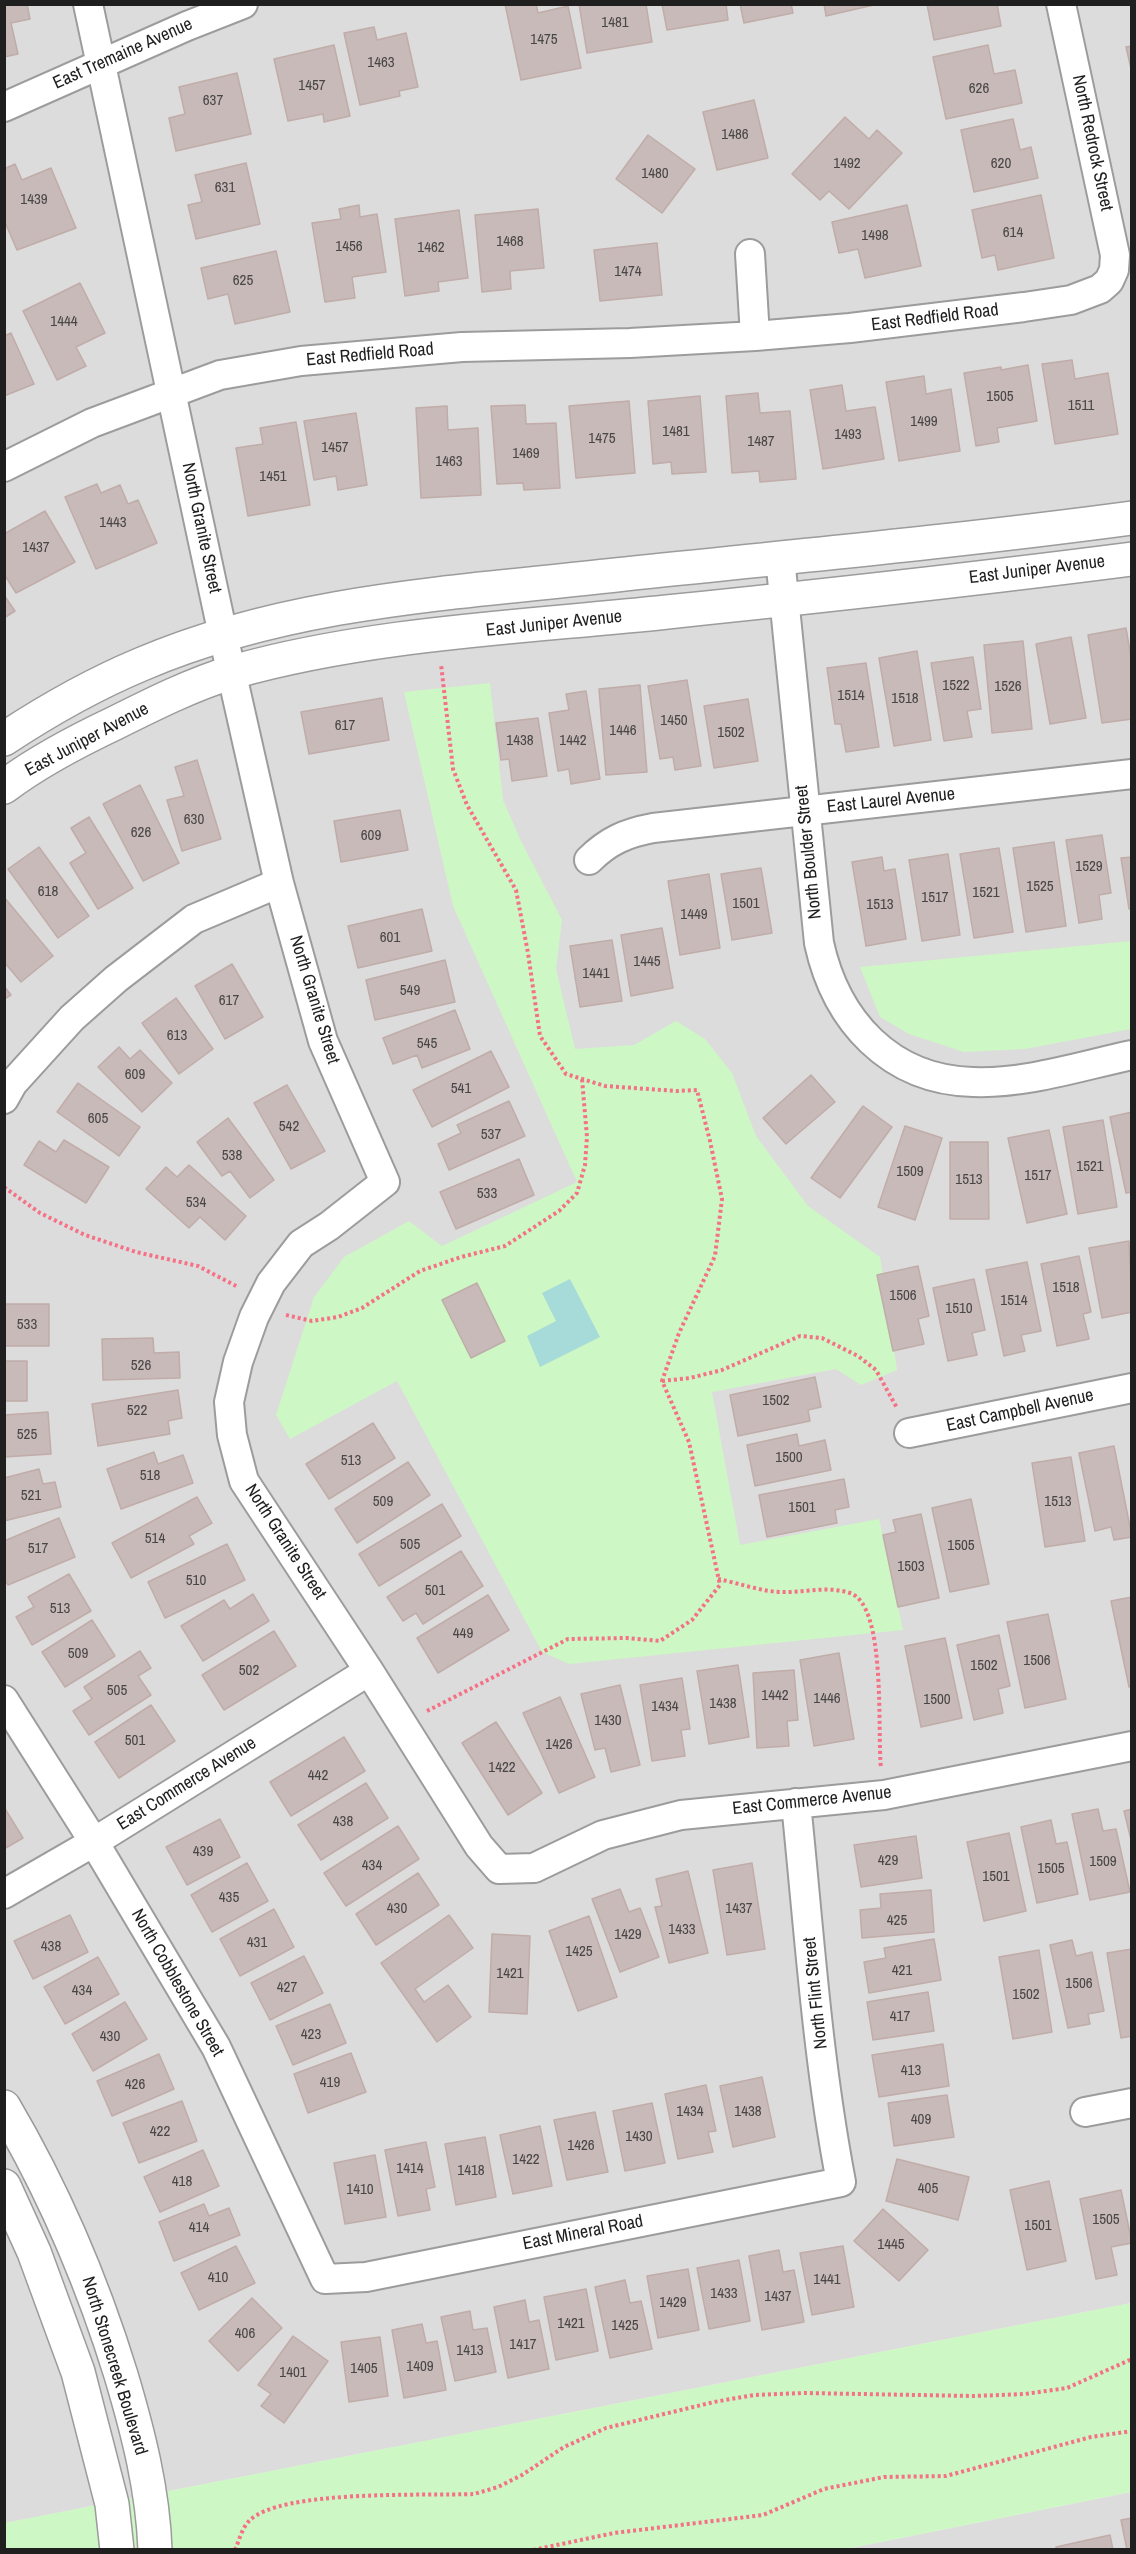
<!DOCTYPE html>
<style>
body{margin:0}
#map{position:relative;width:1136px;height:2554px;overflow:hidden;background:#efe9e5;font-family:"Archivo Narrow",sans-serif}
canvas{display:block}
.frame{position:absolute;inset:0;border:6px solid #1f1f1f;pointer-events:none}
</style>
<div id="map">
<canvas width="1136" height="2554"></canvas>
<div class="frame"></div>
</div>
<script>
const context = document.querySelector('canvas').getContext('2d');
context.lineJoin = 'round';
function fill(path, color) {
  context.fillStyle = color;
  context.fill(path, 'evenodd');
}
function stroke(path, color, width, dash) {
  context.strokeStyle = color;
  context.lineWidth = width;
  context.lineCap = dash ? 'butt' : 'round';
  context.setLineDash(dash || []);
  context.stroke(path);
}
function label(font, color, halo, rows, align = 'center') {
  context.font = font + ' "Archivo Narrow",sans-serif';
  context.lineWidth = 5;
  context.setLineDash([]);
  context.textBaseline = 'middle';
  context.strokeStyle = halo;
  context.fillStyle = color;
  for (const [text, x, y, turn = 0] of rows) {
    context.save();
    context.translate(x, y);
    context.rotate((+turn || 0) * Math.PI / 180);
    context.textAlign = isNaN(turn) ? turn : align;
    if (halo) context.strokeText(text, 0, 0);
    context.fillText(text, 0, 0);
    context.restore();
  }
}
fill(new Path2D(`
 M5,5H1131V2303L5,2523Z
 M1131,2492V2549H846Z`), '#dddcdc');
fill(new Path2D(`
 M490,683L503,800L521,841L562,920L556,969L575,1049L634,1045L676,1021L705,1039L732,1073L756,1136L808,1206L880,1257L897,1370L861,1385L836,1369L712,1392L740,1545L879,1519L903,1630L569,1664L542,1652L397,1381L290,1439L276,1415L314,1297L344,1257L409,1221L442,1246L577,1182L453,906L404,692Z
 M1131,941V1029L1025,1049L964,1052L909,1034L880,1017L860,967Z
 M1131,2303V2492L846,2549L5,2550V2523Z`), '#cdf7c4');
fill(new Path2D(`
 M570,1279L600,1337L540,1367L527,1336L556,1321L542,1293Z`), '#a7dbd9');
const building = new Path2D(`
 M4,4H27L30,19L11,23L18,54L4,57Z
 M505,4H536L538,13L568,6L581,68L521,80Z
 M579,4H646L652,42L587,53Z
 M662,4H726L728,20L667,30Z
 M740,4H791L793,13L744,23Z
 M824,4H878L826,16Z
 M927,4H997L1001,26L934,40Z
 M374,27L377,40L406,33L418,87L399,91L400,96L360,105L344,33Z
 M334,45L350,116L324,122L323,114L288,121L274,59Z
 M988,45L994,74L1015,70L1022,103L946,119L933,57Z
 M1132,46V73L1126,47Z
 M237,73L251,134L176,151L169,118L185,114L179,87Z
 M754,100L768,158L717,170L703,112Z
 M845,117L869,139L877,130L902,153L849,209L829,191L820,200L792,174Z
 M1013,119L1020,150L1031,147L1038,178L974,192L961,130Z
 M648,135L695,169L662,213L616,179Z
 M246,163L260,224L196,239L188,205L202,202L195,175Z
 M15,164L22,180L51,168L76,228L17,250L4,220V169Z
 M1041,195L1054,258L998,270L995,255L982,258L972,210Z
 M359,205L360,217L377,214L386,272L352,277L355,298L325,302L312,223L341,219L339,209Z
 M907,205L921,266L865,278L858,249L839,253L832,222Z
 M538,209L544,268L510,271L511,289L482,292L475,215Z
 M459,210L468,278L438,282L439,291L405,296L395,219Z
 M657,243L662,295L600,301L594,250Z
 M276,251L290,312L235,324L228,294L208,299L201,268Z
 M80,283L105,333L76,347L86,366L57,380L23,311Z
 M11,333L34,384L4,396V336Z
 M1072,360L1075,379L1108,373L1118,434L1055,444L1042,364Z
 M1028,365L1037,421L997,428L999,442L976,446L964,373L1001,367V370Z
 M924,376L926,394L951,389L960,451L899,461L886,382Z
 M842,385L846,411L875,407L884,459L823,469L810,390Z
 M758,393L760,413L790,411L796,479L760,482L759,471L732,473L726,396Z
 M700,396L706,472L672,474L671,462L653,464L648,401Z
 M629,401L635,473L576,478L569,406Z
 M525,405L526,424L556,423L560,488L524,490L523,483L497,484L491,406Z
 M447,406L448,430L478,428L481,495L421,498L416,408Z
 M356,413L367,485L338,490L336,476L314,480L304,421Z
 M296,422L310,505L248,516L236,448L263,444L260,428Z
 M97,484L101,493L120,485L128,504L138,500L157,543L96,569L65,497Z
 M45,511L75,562L16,593L4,574V534Z
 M4,595L15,611L4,618Z
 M1126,628L1132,663V719L1102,723L1088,635Z
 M1071,637L1086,718L1050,724L1036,644Z
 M1023,641L1032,729L992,733L984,645Z
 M917,651L931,740L894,746L879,658Z
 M973,657L981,709L967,711L972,737L944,741L931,663Z
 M866,663L879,747L846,752L841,724H835L827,668Z
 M687,680L701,766L675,770L673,757L660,759L648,686Z
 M640,685L647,772L606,775L599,689Z
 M586,691L600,779L571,784L569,769L558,771L549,713L569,710L566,694Z
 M382,698L389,740L309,754L301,712Z
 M748,699L758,761L714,768L704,706Z
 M538,718L547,776L512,781L509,759L501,760L496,723Z
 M197,760L221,839L182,851L167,800L184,796L175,767Z
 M140,785L179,863L143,881L103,804Z
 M400,810L408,850L341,862L334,821Z
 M89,817L133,888L98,909L70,863L86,853L71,828Z
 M1102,835L1111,893L1099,895L1102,919L1079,923L1066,840Z
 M1054,842L1066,926L1026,932L1013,848Z
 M39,847L89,916L58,938L8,869Z
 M999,848L1013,932L974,938L960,854Z
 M948,854L960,935L922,941L909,860Z
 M882,857L884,871L895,869L906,939L866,946L852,862Z
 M1132,857V909H1129L1121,858Z
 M761,868L772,933L732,940L721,874Z
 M709,874L720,948L680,955L668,881Z
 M4,897L53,956L21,982L4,962Z
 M422,909L432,951L358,968L348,926Z
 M662,928L673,988L631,996L621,935Z
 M612,940L622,1001L580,1007L570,946Z
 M445,960L455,1002L375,1020L366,980Z
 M232,964L263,1017L225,1039L195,986Z
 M4,986L11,995L4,999Z
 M176,998L213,1049L179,1074L142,1023Z
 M455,1010L470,1049L422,1068L417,1055L393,1064L383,1038Z
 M119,1047L130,1059L140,1050L172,1083L142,1112L98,1067Z
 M491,1051L509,1087L432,1127L413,1090Z
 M811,1075L835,1102L786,1144L763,1118Z
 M78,1083L140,1127L119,1156L57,1112Z
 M287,1085L325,1151L291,1169L254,1103Z
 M509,1101L525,1136L449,1170L438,1144L461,1133L457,1125Z
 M863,1106L892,1127L840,1198L811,1178Z
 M1132,1112V1192L1126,1193L1110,1117Z
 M228,1118L274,1180L250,1198L230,1171L222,1176L197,1142Z
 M1103,1120L1117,1207L1078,1214L1063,1127Z
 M905,1126L942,1138L915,1220L878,1207Z
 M1049,1130L1067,1214L1027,1223L1008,1138Z
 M64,1140L109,1167L86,1203L24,1165L39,1141L56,1152Z
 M950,1142H988L989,1219H950Z
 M519,1159L534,1195L456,1229L440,1192Z
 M189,1165L246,1216L225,1240L200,1217L189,1228L146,1189L166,1167L177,1177Z
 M1129,1241L1132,1312L1102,1318L1089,1248Z
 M1079,1256L1091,1312L1083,1314L1089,1339L1057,1346L1041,1264Z
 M1027,1262L1041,1331L1021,1335L1025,1351L1004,1356L986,1270Z
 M918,1266L929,1316L918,1319L924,1344L893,1351L877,1275Z
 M974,1279L985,1330L972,1333L977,1355L948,1361L933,1288Z
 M477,1283L505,1341L471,1358L442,1300Z
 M4,1304H49V1346H4Z
 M153,1338L154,1353L179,1352L180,1378L103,1380L102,1339Z
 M4,1361H27V1401H4Z
 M815,1377L821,1407L808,1410L810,1421L738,1436L730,1395Z
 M178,1390L182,1418L168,1421L170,1434L98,1446L92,1404Z
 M48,1412L51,1454L4,1457V1415Z
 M373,1423L395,1458L329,1499L306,1464Z
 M797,1434L799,1446L825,1440L831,1470L755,1486L747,1445Z
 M1114,1446L1132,1537L1114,1540L1111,1527L1095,1531L1079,1453Z
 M154,1452L158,1464L183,1455L193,1483L121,1509L107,1469Z
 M1071,1457L1085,1541L1045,1547L1032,1463Z
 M408,1462L430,1495L357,1543L335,1509Z
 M39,1469L43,1484L55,1482L61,1507L4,1521V1478Z
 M844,1479L849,1507L835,1510L837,1523L767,1537L759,1495Z
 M197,1497L212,1523L189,1536L194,1544L131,1578L112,1543Z
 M971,1499L989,1584L950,1592L932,1508Z
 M442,1504L461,1536L379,1586L359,1554Z
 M921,1514L939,1598L898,1607L883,1535L896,1532L893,1520Z
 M59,1518L75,1557L8,1585L4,1578V1541Z
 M227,1544L245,1580L165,1618L148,1582Z
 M461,1551L483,1586L423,1624L416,1613L403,1621L387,1597Z
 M69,1574L91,1611L32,1645L16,1617L34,1607L28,1597Z
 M253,1594L269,1621L203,1661L181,1626L224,1600L230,1609Z
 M488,1595L509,1630L438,1673L417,1638Z
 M1132,1597V1686L1129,1687L1111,1601Z
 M1048,1614L1066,1699L1025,1708L1007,1622Z
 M92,1620L115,1656L65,1687L42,1652Z
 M274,1631L296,1666L224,1710L202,1675Z
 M999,1635L1010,1686L998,1689L1003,1713L974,1720L957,1645Z
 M945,1638L962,1718L921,1727L905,1646Z
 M140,1651L151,1668L138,1676L151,1695L89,1735L73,1711L92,1699L84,1687Z
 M839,1653L854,1739L814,1746L800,1660Z
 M738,1665L749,1737L709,1744L697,1671Z
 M794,1670L798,1720L787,1721L789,1746L757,1748L753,1673Z
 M682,1678L690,1729L681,1730L685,1756L652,1761L640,1685Z
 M620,1685L640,1765L611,1772L605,1748L595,1750L581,1694Z
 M560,1697L595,1777L559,1793L523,1713Z
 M151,1705L175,1741L119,1778L95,1742Z
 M496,1722L542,1793L508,1815L462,1743Z
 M344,1737L365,1771L291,1816L270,1782Z
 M366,1783L388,1818L321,1860L298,1825Z
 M4,1807L23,1838L4,1849Z
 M1098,1809L1103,1831L1116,1829L1130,1892L1090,1900L1072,1814Z
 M1132,1809V1844L1124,1811Z
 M220,1819L240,1857L187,1885L166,1847Z
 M1051,1820L1056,1844L1067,1842L1078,1894L1037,1903L1021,1827Z
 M398,1826L419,1859L346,1906L324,1873Z
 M1009,1833L1026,1911L984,1921L967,1842Z
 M916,1836L922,1878L861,1887L854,1845Z
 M247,1863L268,1901L212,1932L191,1895Z
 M752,1863L765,1949L727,1955L713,1870Z
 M688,1871L708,1953L669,1963L655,1907L662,1906L656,1879Z
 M418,1873L439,1905L376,1945L356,1914Z
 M620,1889L629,1912L640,1908L659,1957L620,1972L592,1899Z
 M931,1890L934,1932L862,1938L860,1910L881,1908L880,1894Z
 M274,1909L294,1947L240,1976L220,1939Z
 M70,1915L88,1952L33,1979L14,1941Z
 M449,1915L473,1948L415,1989L424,2002L448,1985L471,2017L437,2042L381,1963Z
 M589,1916L617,1997L578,2011L549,1931Z
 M492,1934L530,1936L527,2014L489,2012Z
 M934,1939L941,1980L869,1993L864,1962L886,1958L884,1948Z
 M1072,1940L1076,1956L1092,1952L1104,2011L1088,2014L1090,2024L1068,2028L1050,1945Z
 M1132,1949V2036L1121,2038L1107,1953Z
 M1039,1950L1052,2032L1013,2039L999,1957Z
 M304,1956L323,1993L270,2020L251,1983Z
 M98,1957L119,1994L65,2024L44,1987Z
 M928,1992L934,2031L873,2040L867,2002Z
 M125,2002L147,2039L93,2071L72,2034Z
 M330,2004L346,2043L293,2065L276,2026Z
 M943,2044L949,2086L879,2097L872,2055Z
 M351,2053L366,2092L308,2113L294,2074Z
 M159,2054L174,2089L112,2116L97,2081Z
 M762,2077L775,2137L733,2147L720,2086Z
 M706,2085L716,2131L708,2132L713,2152L678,2159L665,2094Z
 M947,2095L954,2137L894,2146L888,2103Z
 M182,2101L197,2141L139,2163L123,2123Z
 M652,2103L665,2163L625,2171L613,2111Z
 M595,2112L608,2172L567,2180L554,2120Z
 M540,2126L552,2186L513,2194L500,2135Z
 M485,2137L496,2197L456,2205L445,2144Z
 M426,2142L435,2187L426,2189L430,2210L398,2216L385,2150Z
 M203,2150L219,2186L160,2212L144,2177Z
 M375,2155L386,2217L345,2224L334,2163Z
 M897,2159L969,2177L958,2220L886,2201Z
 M1049,2181L1066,2261L1027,2270L1010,2190Z
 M1121,2190L1132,2243L1111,2247L1117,2275L1096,2279L1080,2199Z
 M204,2204L209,2216L229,2208L240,2235L174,2261L159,2222Z
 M883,2209L928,2250L899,2281L854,2241Z
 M236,2246L255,2283L199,2310L181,2273Z
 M843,2246L854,2307L812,2315L800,2253Z
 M779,2250L783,2272L794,2270L804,2322L762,2330L749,2256Z
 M739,2260L750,2321L709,2329L697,2268Z
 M688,2269L699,2330L658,2338L647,2276Z
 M625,2280L630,2303L641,2301L652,2349L610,2358L595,2287Z
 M586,2289L598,2351L556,2360L544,2297Z
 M252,2298L282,2328L238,2371L209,2341Z
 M525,2300L529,2322L539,2320L549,2369L508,2378L494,2307Z
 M470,2311L473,2330L487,2328L496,2372L455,2381L441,2317Z
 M422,2324L426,2343L437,2341L446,2390L404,2398L392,2330Z
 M293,2336L328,2361L284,2423L261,2406L271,2394L258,2385Z
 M380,2337L388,2396L349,2402L341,2342Z
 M1132,2518V2550H1127L1121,2520Z
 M1110,2535L1113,2550H1056V2547Z`);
fill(building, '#c7bab9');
stroke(building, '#c0aca8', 1.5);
const minor = new Path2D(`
 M88,4L223,635L279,883L323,1041L385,1182L329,1226L301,1244L271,1283L254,1317L238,1362L229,1402L232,1435L244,1481L369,1671L479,1846L499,1869L534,1868L603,1835L681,1815L884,1795L1132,1746
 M4,107L187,26L243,4
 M750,254L755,336
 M4,467L92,423L220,375L301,361L462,347L630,343L755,336L850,328L1024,307L1071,300L1100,289L1109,281L1114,270L1115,255L1061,4
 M780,558L819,943C836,1021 890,1080 973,1082C1026,1084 1080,1066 1132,1055
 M589,860C608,841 626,833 653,828L1132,774
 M4,1099L13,1083L72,1018L116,979L194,919L279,883
 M909,1433L1132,1388
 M4,1700L94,1842L216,2047L325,2279L366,2277L841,2182C817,2057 809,1930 796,1803
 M4,1894L94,1842L369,1671
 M1085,2112L1132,2103`);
const tertiary = new Path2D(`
 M4,739C48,710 94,684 142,664C292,600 456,593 616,575C788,557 960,541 1132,518
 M4,787C38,761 77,741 115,723C153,704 193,684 233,672C370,633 526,627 667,612C822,596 977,579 1132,559
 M4,2107C54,2192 92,2281 121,2375C138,2432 153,2490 155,2550
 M4,2186L34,2252L78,2372L112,2504L117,2550`);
stroke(minor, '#9c9c9c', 32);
stroke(tertiary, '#9c9c9c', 36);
stroke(new Path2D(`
 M4,1187L40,1213L85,1235L136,1252L198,1266L238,1287
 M286,1315L312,1321L338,1317L362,1308L420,1271L461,1257L505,1246L559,1211L577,1193L585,1165L587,1137L582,1079
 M662,1381L690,1378L722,1370L800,1336L822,1338L858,1356L876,1370L897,1408
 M718,1579C739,1583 765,1593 786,1592C808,1592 828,1586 850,1593C887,1605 877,1733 881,1768
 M427,1711L568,1639L627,1638L660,1641L692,1620L720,1585L689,1442L662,1381L679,1333L715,1256L722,1199L710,1141L697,1090L677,1091L605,1086L566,1074L540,1036L528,953L516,890L467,805L453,769L441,664
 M235,2550C239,2541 242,2528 249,2521C280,2489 426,2496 474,2494L498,2487L522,2475L564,2447L606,2428L714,2402L754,2395L804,2393L974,2396L1025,2394L1067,2388L1132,2359
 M533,2550L614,2533L763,2515L824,2489L884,2477L946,2476L1091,2437L1132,2431`), '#f57185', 4, [3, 3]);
stroke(minor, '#fff', 28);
stroke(tertiary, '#fff', 33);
label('15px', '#494646', null, [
 ["1481",615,23],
 ["1475",544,40],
 ["1463",381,63],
 ["1457",312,86],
 ["626",979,89],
 ["637",213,101],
 ["1486",735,135],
 ["1492",847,164],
 ["620",1001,164],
 ["1480",655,174],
 ["631",225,188],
 ["1439",34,200],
 ["614",1013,233],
 ["1498",875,236],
 ["1468",510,242],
 ["1456",349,247],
 ["1462",431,248],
 ["1474",628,272],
 ["625",243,281],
 ["1444",64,322],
 ["1505",1000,397],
 ["1511",1081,406],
 ["1499",924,422],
 ["1481",676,432],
 ["1493",848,435],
 ["1475",602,439],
 ["1487",761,442],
 ["1457",335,448],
 ["1469",526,454],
 ["1463",449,462],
 ["1451",273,477],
 ["1443",113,523],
 ["1437",36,548],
 ["1522",956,686],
 ["1526",1008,687],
 ["1514",851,696],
 ["1518",905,699],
 ["1450",674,721],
 ["617",345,726],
 ["1446",623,731],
 ["1502",731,733],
 ["1438",520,741],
 ["1442",573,741],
 ["630",194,820],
 ["626",141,833],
 ["609",371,836],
 ["1529",1089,867],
 ["1525",1040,887],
 ["618",48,892],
 ["1521",986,893],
 ["1517",935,898],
 ["1501",746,904],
 ["1513",880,905],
 ["1449",694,915],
 ["601",390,938],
 ["1445",647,962],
 ["1441",596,974],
 ["549",410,991],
 ["617",229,1001],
 ["613",177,1036],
 ["545",427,1044],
 ["609",135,1075],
 ["541",461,1089],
 ["605",98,1119],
 ["542",289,1127],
 ["537",491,1135],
 ["538",232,1156],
 ["1521",1090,1167],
 ["1509",910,1172],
 ["1517",1038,1176],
 ["1513",969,1180],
 ["533",487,1194],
 ["534",196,1203],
 ["1518",1066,1288],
 ["1506",903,1296],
 ["1514",1014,1301],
 ["1510",959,1309],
 ["533",27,1325],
 ["526",141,1366],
 ["1502",776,1401],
 ["522",137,1411],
 ["525",27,1435],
 ["1500",789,1458],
 ["513",351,1461],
 ["518",150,1476],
 ["521",31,1496],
 ["509",383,1502],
 ["1513",1058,1502],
 ["1501",802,1508],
 ["514",155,1539],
 ["505",410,1545],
 ["1505",961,1546],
 ["517",38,1549],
 ["1503",911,1567],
 ["510",196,1581],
 ["501",435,1591],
 ["513",60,1609],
 ["449",463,1634],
 ["509",78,1654],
 ["1506",1037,1661],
 ["1502",984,1666],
 ["502",249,1671],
 ["505",117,1691],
 ["1442",775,1696],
 ["1446",827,1699],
 ["1500",937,1700],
 ["1438",723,1704],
 ["1434",665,1707],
 ["1430",608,1721],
 ["501",135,1741],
 ["1426",559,1745],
 ["1422",502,1768],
 ["442",318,1776],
 ["438",343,1822],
 ["439",203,1852],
 ["429",888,1861],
 ["1509",1103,1862],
 ["434",372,1866],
 ["1505",1051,1869],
 ["1501",996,1877],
 ["435",229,1898],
 ["430",397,1909],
 ["1437",739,1909],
 ["425",897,1921],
 ["1433",682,1930],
 ["1429",628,1935],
 ["431",257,1943],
 ["438",51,1947],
 ["1425",579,1952],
 ["421",902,1971],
 ["1421",510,1974],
 ["1506",1079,1984],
 ["427",287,1988],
 ["434",82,1991],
 ["1502",1026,1995],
 ["417",900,2017],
 ["423",311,2035],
 ["430",110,2037],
 ["413",911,2071],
 ["419",330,2083],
 ["426",135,2085],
 ["1434",690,2112],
 ["1438",748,2112],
 ["409",921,2120],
 ["422",160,2132],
 ["1430",639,2137],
 ["1426",581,2146],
 ["1422",526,2160],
 ["1414",410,2169],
 ["1418",471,2171],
 ["418",182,2182],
 ["405",928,2189],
 ["1410",360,2190],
 ["1505",1106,2220],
 ["1501",1038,2226],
 ["414",199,2228],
 ["1445",891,2245],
 ["410",218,2278],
 ["1441",827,2280],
 ["1433",724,2294],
 ["1437",778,2297],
 ["1429",673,2303],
 ["1421",571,2324],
 ["1425",625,2326],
 ["406",245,2334],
 ["1417",523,2345],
 ["1413",470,2351],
 ["1409",420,2367],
 ["1405",364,2369],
 ["1401",293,2373]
]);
label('18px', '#1f1f1f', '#fff', [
 ["East Tremaine Avenue",123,54,-24],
 ["North Redrock Street",1092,143,78],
 ["East Redfield Road",935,318,-7],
 ["East Redfield Road",370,355,-5],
 ["North Granite Street",201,528,78],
 ["East Juniper Avenue",1037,570,-7],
 ["East Juniper Avenue",554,624,-6],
 ["East Juniper Avenue",87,740,-28],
 ["East Laurel Avenue",891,801,-6],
 ["North Boulder Street",809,852,-96],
 ["North Granite Street",314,1000,73],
 ["East Campbell Avenue",1020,1411,-12],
 ["North Granite Street",285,1542,57],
 ["East Commerce Avenue",187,1784,-32],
 ["East Commerce Avenue",812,1801,-6],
 ["North Cobblestone Street",177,1983,60],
 ["North Flint Street",816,1993,-96],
 ["East Mineral Road",583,2233,-11],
 ["North Stonecreek Boulevard",114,2366,73]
]);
</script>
